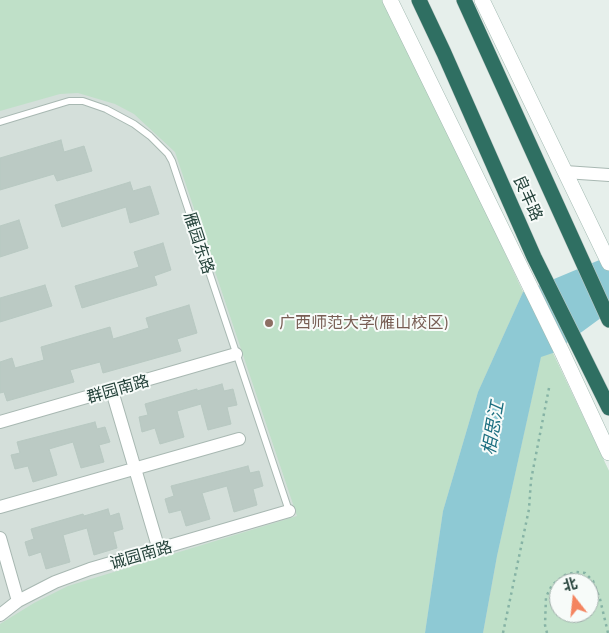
<!DOCTYPE html>
<meta charset="utf-8">
<style>
body{margin:0}
#map{position:relative;width:609px;height:633px;overflow:hidden;background:#e6efeb;font-family:Barlow,"Noto Sans SC",sans-serif}
canvas{display:block}
.north{position:absolute;left:549px;top:573px;width:50px;height:50px;box-sizing:border-box;background:#f7fbf9;border:1px solid #a3b1ad;border-radius:50%;rotate:344deg;font-size:14px;font-weight:700;line-height:20px;text-align:center;color:#24423a}
.north::after{content:'';display:block;margin:auto;width:18px;height:22px;background:#f4845f;clip-path:polygon(50% 0,100% 100%,50% 72%,0 100%)}
</style>
<div id="map">
<canvas width="609" height="633"></canvas>
<div class="north">北</div>
</div>
<script>
const ctx = document.querySelector('canvas').getContext('2d');
ctx.lineJoin = 'round';
function fillPath(path, color) {
  ctx.fillStyle = color;
  ctx.fill(path, 'evenodd');
}
function toPath(rows) {
  const path = new Path2D();
  for (const r of rows) {
    path.moveTo(r[0], r[1]);
    for (let i = 2; i < r.length; i += 2) path.lineTo(r[i], r[i + 1]);
  }
  return path;
}
function strokePath(path, color, width, dash) {
  ctx.strokeStyle = color;
  ctx.lineWidth = width;
  ctx.lineCap = dash ? 'butt' : 'round';
  ctx.setLineDash(dash || []);
  ctx.stroke(path);
}
function write(font, color, halo, rows, align = 'center') {
  ctx.font = font + ' Barlow,"Noto Sans SC",sans-serif';
  ctx.lineWidth = 4;
  ctx.setLineDash([]);
  ctx.textBaseline = 'middle';
  ctx.strokeStyle = halo;
  ctx.fillStyle = color;
  for (const [text, x, y, turn = 0] of rows) {
    ctx.save();
    ctx.translate(x, y);
    ctx.rotate((+turn || 0) * Math.PI / 180);
    ctx.textAlign = isNaN(turn) ? turn : align;
    if (halo) ctx.strokeText(text, 0, 0);
    ctx.fillText(text, 0, 0);
    ctx.restore();
  }
}
fillPath(toPath([
 [0,0,420,70,523,292,609,471,609,633,0,633],
 [559,583,589,583,589,613,559,613]
]), '#d4dfda');
fillPath(toPath([
 [0,0,386,0,420,70,523,292,478,392,443,511,425,633,0,633,0,624,34,603,68,586,297,516,175,152,134,114,115,104,78,93,60,94,0,111],
 [553,353,609,471,609,633,483,633,497,556,541,356],
 [559,583,589,583,589,613,559,613]
]), '#bfe0c8');
fillPath(toPath([
 [609,256,609,312,553,353,541,357,497,556,483,633,425,633,443,511,478,392,523,292]
]), '#8ec9d4');
const building = toPath([
 [61,140,64,152,84,146,92,171,57,181,54,174,0,190,0,158,61,140],
 [130,182,133,191,150,186,159,214,130,223,126,207,62,227,55,205,130,182],
 [19,220,28,248,0,257,0,226,19,220],
 [163,243,171,270,154,276,157,285,82,308,75,286,139,267,134,252,163,243],
 [45,285,52,306,0,322,0,298,45,285],
 [189,305,197,333,177,339,181,351,103,373,100,362,70,370,74,382,7,401,4,392,0,393,0,362,12,358,15,368,44,360,41,347,110,327,113,339,149,328,146,318,189,305],
 [222,384,224,391,233,389,237,405,227,407,231,424,208,430,201,404,177,411,184,437,160,444,155,428,142,432,139,417,148,415,145,404,197,389,197,391,222,384],
 [95,422,97,429,105,427,110,442,99,445,104,462,81,468,73,442,49,449,57,475,33,482,28,466,15,469,11,455,20,453,17,442,95,422],
 [248,466,250,473,259,471,263,486,253,489,257,505,234,512,227,486,202,493,210,519,186,526,181,510,169,513,165,499,174,496,171,486,248,466],
 [108,509,110,516,119,513,123,529,113,532,117,548,94,555,87,528,63,535,70,562,46,569,41,552,29,556,25,542,34,539,31,529,83,514,84,516,108,509]
]);
fillPath(building, '#bbcac4');
strokePath(building, '#b8c9c2', 1);
const lane = toPath([
 [0,122,69,101,83,101,106,109,134,124,150,136,168,154,172,161,289,511]
]);
const street = toPath([
 [565,172,609,175],
 [112,391,159,550],
 [0,422,236,354],
 [0,507,239,439],
 [0,538,18,601],
 [0,615,18,601,55,582,90,569,289,511]
]);
const secondary = toPath([
 [390,0,562,352,609,453],
 [482,0,609,263]
]);
const highway = toPath([
 [419,0,444,53,534,257,609,408],
 [464,0,609,320]
]);
strokePath(lane, '#a8b8b2', 8);
strokePath(street, '#a8b8b2', 14);
strokePath(secondary, '#a4bbb3', 16);
strokePath(highway, '#c2cac8', 16);
strokePath(toPath([
 [503,633,529,509,531,480,549,388],
 [547,633,545,625,546,597,552,585,565,575,576,572,585,573,593,581,600,599,608,633]
]), '#86b3a5', 2.5, [2.5, 4]);
strokePath(lane, '#fff', 6);
strokePath(street, '#fff', 12);
strokePath(secondary, '#fff', 15);
strokePath(highway, '#2f6f62', 15);
for (const [x, y, r, color] of [
 [269,323,5,"#8d6e63"]
]) {
  const dot = new Path2D();
  dot.arc(x, y, r, 0, 2 * Math.PI);
  ctx.fillStyle = color;
  ctx.fill(dot);
  strokePath(dot, '#f7fbf9', 2);
}
write('16px', '#24423a', '#f7fbf9', [
 ["良丰路",528,198,66],
 ["雁园东路",199,243,72],
 ["群园南路",118,389,-16],
 ["诚园南路",141,555,-16]
]);
write('16px', '#785e54', '#f7fbf9', [
 ["广西师范大学(雁山校区)",279,323]
], 'left');
write('italic 18px', '#1c6f80', '#f7fbf9', [
 ["相思江",493,428,-80]
]);
</script>
